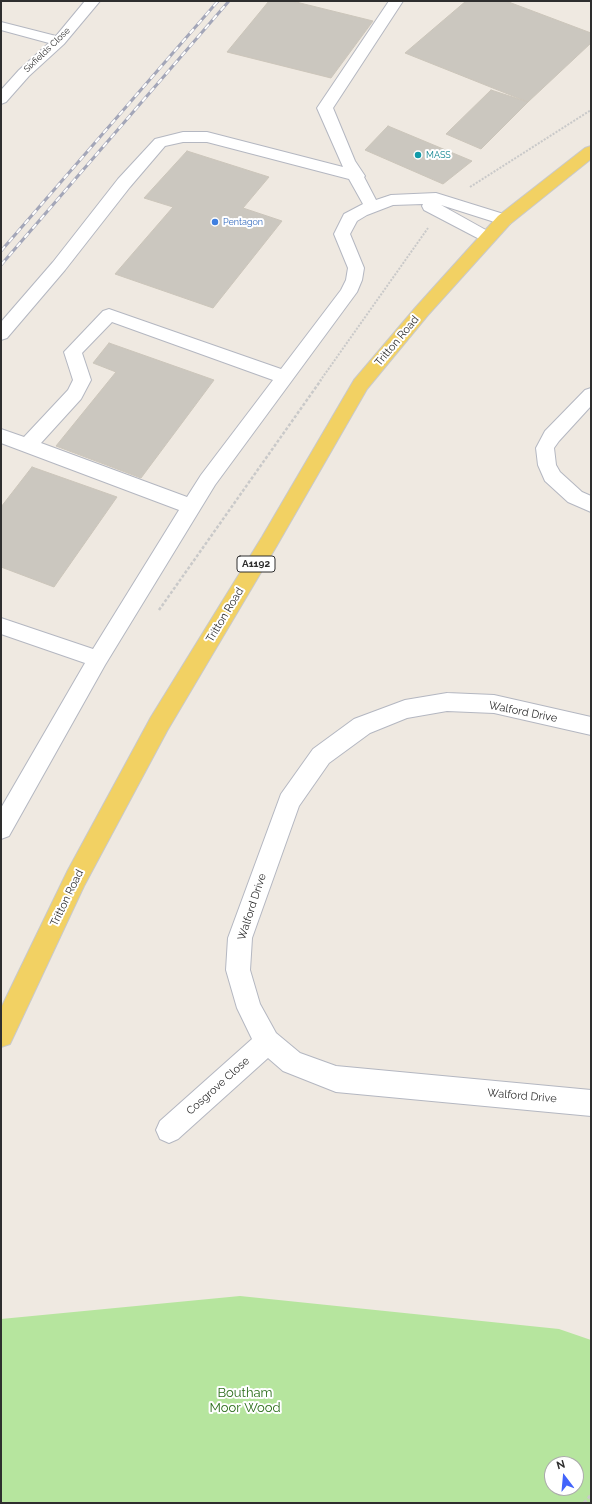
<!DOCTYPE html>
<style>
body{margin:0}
#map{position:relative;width:592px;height:1504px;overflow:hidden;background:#efe9e1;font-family:Raleway,sans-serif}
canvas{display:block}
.frame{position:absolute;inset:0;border:2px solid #2e2e2e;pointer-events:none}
.north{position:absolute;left:544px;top:1456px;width:40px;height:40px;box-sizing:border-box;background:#fff;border:1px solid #ababab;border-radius:50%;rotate:344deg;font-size:11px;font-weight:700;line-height:16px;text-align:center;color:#2e2e2e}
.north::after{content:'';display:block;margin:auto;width:14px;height:18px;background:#4264fb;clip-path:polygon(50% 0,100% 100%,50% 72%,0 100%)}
</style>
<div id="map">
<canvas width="592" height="1504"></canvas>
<div class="frame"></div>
<div class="north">N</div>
</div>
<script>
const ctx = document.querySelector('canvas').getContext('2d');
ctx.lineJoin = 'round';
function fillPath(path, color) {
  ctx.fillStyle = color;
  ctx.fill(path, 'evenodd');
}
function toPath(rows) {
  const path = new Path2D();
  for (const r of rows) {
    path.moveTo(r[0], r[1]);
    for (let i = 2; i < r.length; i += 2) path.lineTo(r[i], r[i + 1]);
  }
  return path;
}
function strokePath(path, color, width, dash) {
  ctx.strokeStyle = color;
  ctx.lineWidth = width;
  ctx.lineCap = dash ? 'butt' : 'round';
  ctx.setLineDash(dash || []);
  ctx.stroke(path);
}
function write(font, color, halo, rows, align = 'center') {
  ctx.font = font + ' Raleway,sans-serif';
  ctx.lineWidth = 4;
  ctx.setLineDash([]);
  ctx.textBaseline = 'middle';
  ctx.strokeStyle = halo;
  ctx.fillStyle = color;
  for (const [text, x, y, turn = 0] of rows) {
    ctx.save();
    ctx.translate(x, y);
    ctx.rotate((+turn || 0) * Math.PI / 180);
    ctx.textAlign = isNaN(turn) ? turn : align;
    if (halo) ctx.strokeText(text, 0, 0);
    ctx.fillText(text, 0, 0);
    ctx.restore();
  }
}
fillPath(toPath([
 [240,1296,559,1329,591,1340,591,1503,1,1503,1,1319],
 [552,1464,576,1464,576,1488,552,1488]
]), '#b6e59e');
const building = toPath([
 [269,1,292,1,373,21,331,78,227,52,269,1],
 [466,1,506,1,591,33,591,43,528,102,405,53,466,1],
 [491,90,528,102,481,149,446,134,491,90],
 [388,126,472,161,443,184,365,150,388,126],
 [187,151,269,177,243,208,282,221,213,308,115,274,173,207,144,198,187,151],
 [109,343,214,380,141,478,56,446,116,372,93,363,109,343],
 [32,467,117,497,54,587,1,567,1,507,32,467]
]);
fillPath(building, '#cbc7bf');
strokePath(building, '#cbc5ba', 1);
const minor = toPath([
 [85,1,100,1,64,44,29,76,6,102,1,104,1,90,19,70,49,43,1,30,1,22,56,36,85,1],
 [389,1,403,1,333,108,355,161,365,176,364,177,376,200,391,195,436,193,510,216,512,220,510,224,504,225,441,205,493,234,495,238,493,242,487,243,424,210,422,206,423,204,393,205,367,215,357,221,350,234,364,268,362,280,357,292,215,485,105,665,9,836,1,839,1,808,85,663,1,634,1,618,93,649,179,510,1,443,1,429,24,437,68,390,73,380,64,352,103,311,109,309,281,369,341,290,346,280,348,268,334,234,344,214,363,204,349,179,207,142,183,142,165,146,130,187,65,270,7,338,1,340,1,322,53,262,118,179,155,139,183,132,207,132,343,167,317,108,389,1],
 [112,322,273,380,201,475,187,497,41,443,81,399,91,380,82,353,112,322],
 [591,388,591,406,559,441,554,448,556,465,560,472,582,492,591,496,591,512,568,502,545,481,538,465,536,448,545,431,585,390,591,388],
 [447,693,494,695,591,717,591,735,494,713,447,711,407,718,370,733,329,763,299,806,252,938,250,970,260,1004,276,1033,300,1053,336,1066,591,1090,591,1116,336,1092,283,1071,268,1058,178,1139,169,1143,160,1139,156,1130,160,1121,252,1039,237,1008,226,970,228,938,281,794,313,749,354,719,405,700,447,693]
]);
const major = toPath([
 [591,146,591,159,510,224,428,315,367,389,276,547,167,731,84,886,10,1044,1,1047,1,1008,68,870,151,717,262,537,354,380,416,307,498,216,585,148,591,146]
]);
strokePath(minor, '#b4b7c1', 2);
strokePath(major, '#c9c9c9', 2);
strokePath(toPath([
 [470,187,591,110],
 [320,381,428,228]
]), '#c9c9c9', 2, [2, 1.5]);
strokePath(toPath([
 [159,610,321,380]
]), '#c9c9c9', 2.5, [3, 2]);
strokePath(toPath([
 [584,1503,591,1495]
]), '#c9c9c9', 3, [3.5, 2.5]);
fillPath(minor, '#fff');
fillPath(major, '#f2d163');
const rail = toPath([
 [1,251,218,1],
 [1,265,229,1]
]);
strokePath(rail, '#a3a6b8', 3);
strokePath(rail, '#fff', 2, [6]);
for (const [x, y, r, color] of [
 [418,155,4,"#0f9aa8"],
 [215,222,4,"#3f7fe0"]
]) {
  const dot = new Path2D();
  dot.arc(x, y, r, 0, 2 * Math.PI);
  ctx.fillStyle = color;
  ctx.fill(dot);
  strokePath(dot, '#fff', 1.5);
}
write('9px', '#2e2e2e', '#fff', [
 ["Sixfields Close",47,50,-44]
]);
write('9px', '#0d838f', '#fff', [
 ["MASS",426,155]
], 'left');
write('9px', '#366cbe', '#fff', [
 ["Pentagon",223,222]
], 'left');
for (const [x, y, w] of [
 [256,564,38]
]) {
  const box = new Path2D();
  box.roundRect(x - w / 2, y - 8, w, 16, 3);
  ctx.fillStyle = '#fff';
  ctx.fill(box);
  strokePath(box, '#2e2e2e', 1);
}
write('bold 10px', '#2e2e2e', null, [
 ["A1192",256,564]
]);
write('11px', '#2e2e2e', '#fff', [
 ["Tritton Road",397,341,-50],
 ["Tritton Road",225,615,-59],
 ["Walford Drive",523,712,11],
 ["Tritton Road",67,898,-64],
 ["Walford Drive",252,907,-72],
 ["Cosgrove Close",218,1086,-42],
 ["Walford Drive",522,1096,5]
]);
write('13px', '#2c6e1b', '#fff', [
 ["Boutham",245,1393],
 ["Moor Wood",245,1408]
]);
</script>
